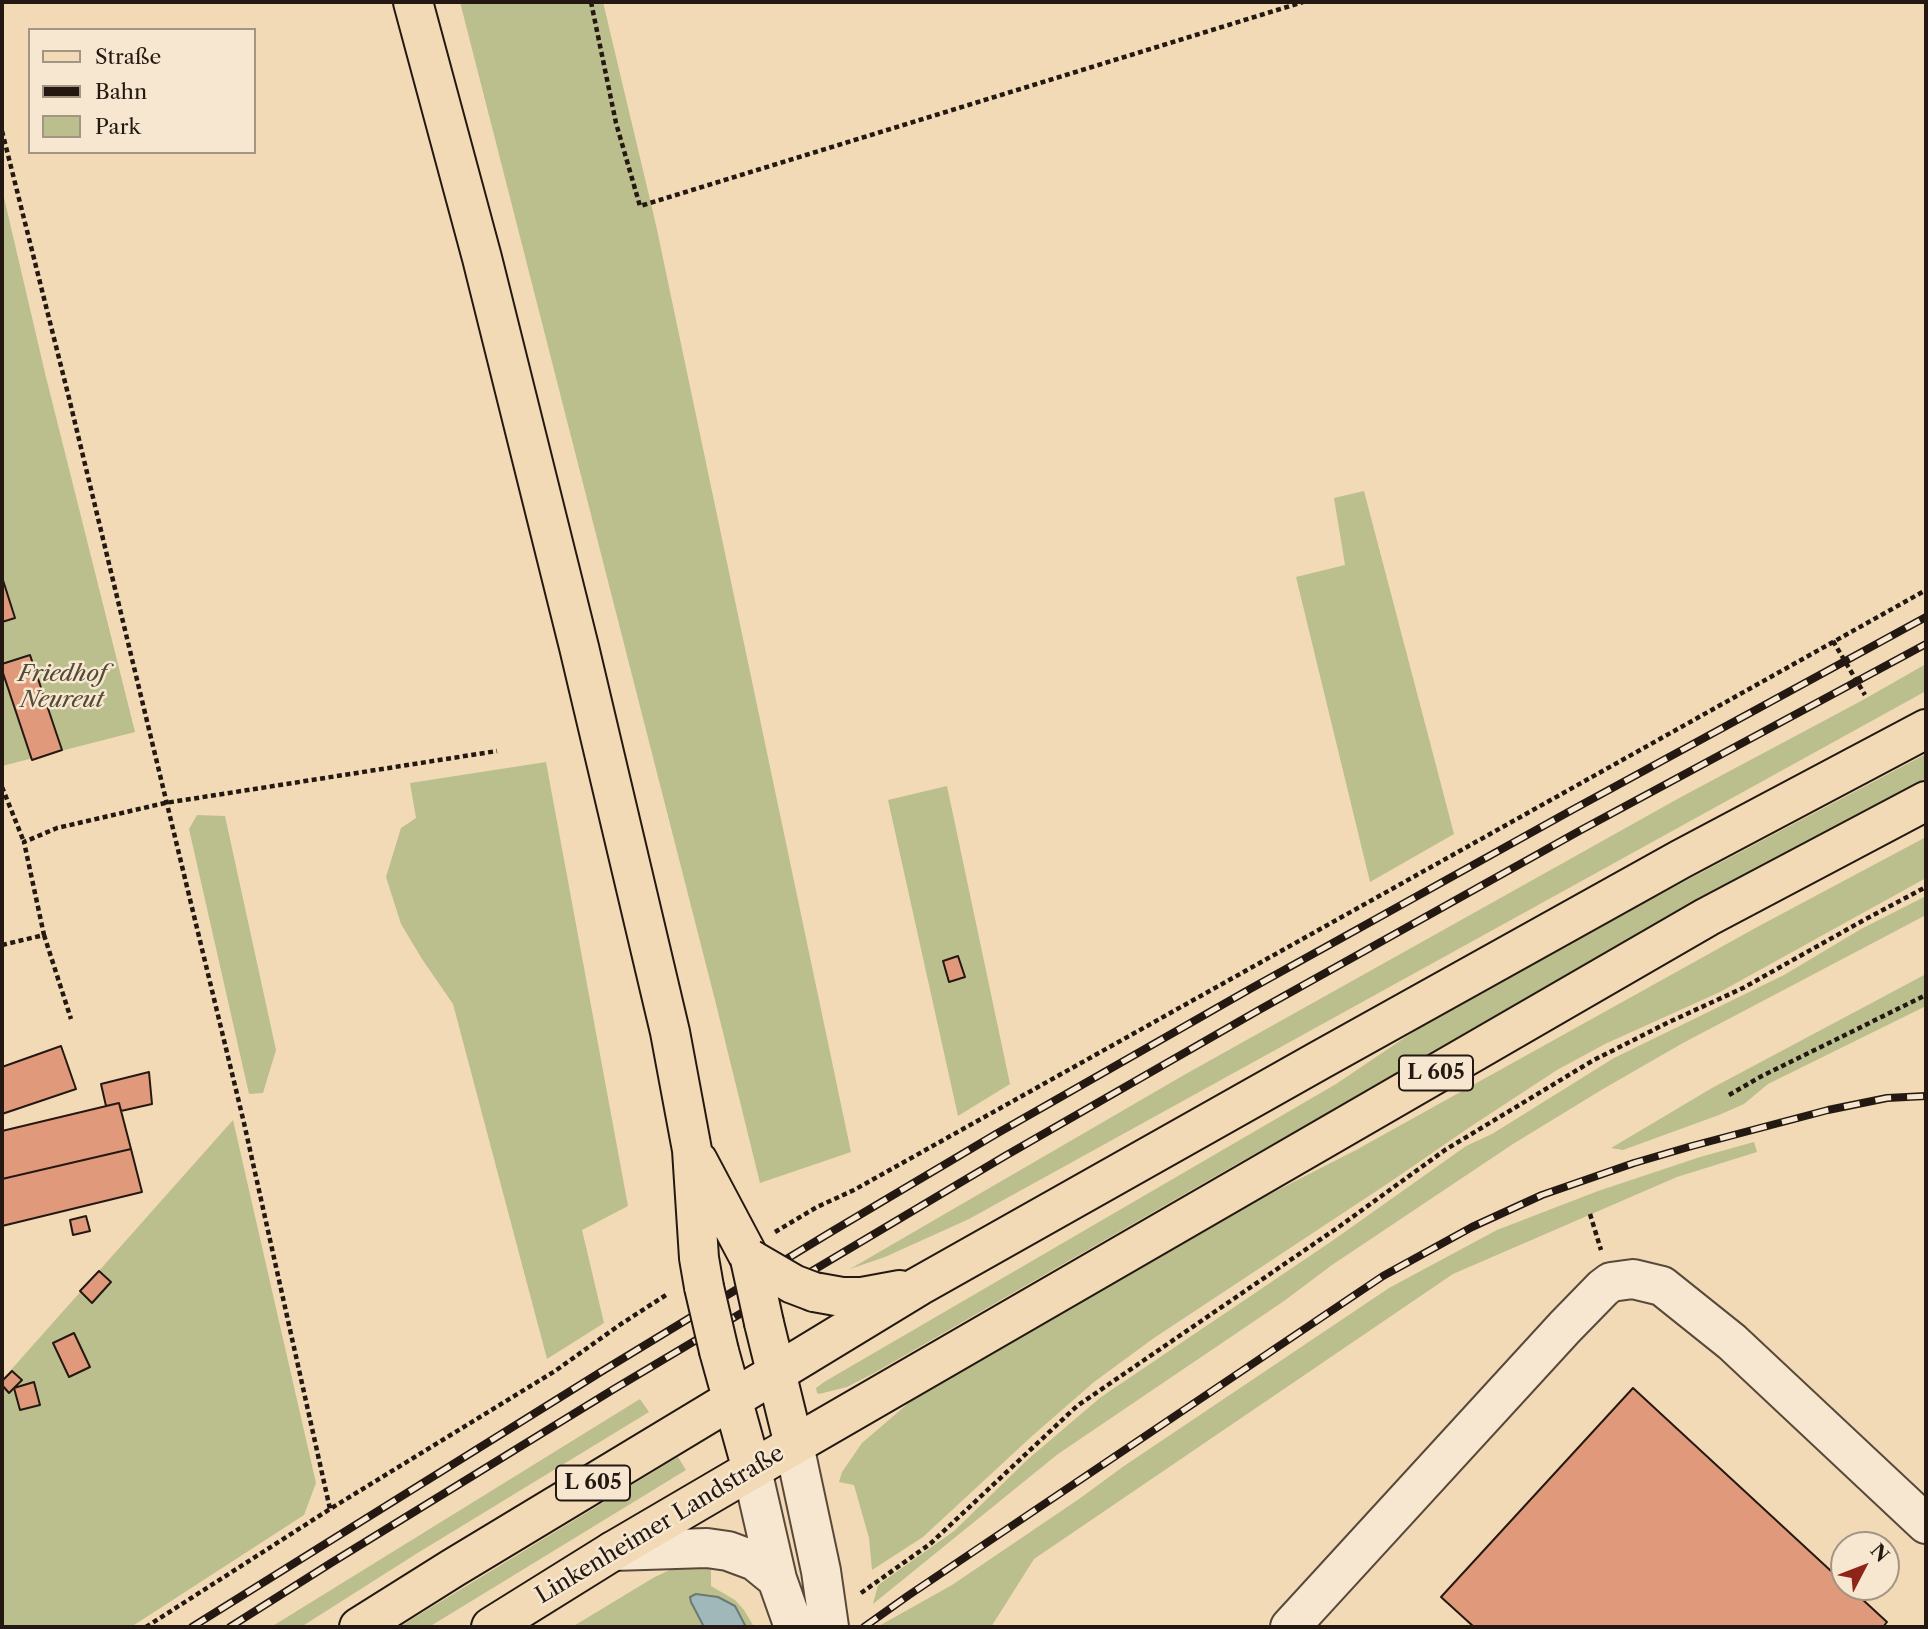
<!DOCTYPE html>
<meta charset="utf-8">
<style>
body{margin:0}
#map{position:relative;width:1928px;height:1629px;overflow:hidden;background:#f2dab6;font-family:"Libre Caslon Text",serif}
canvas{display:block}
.frame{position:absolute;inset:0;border:4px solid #241912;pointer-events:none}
.legend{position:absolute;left:28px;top:28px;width:228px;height:126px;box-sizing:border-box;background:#f7e7d0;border:2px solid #a39584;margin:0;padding:9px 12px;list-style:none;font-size:21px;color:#241912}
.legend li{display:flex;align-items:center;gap:14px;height:35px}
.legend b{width:35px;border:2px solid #a39584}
.north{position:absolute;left:1830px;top:1531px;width:70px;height:70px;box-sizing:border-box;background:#f7e7d0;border:2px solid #a39584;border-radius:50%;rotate:48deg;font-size:19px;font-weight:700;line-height:28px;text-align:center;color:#241912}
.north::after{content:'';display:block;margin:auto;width:24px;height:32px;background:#8f2418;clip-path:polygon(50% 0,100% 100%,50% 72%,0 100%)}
</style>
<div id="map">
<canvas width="1928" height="1629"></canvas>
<div class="frame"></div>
<ul class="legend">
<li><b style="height:9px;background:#f2dab6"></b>Straße</li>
<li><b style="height:9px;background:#241912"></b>Bahn</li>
<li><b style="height:19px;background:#bbbf8d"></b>Park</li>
</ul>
<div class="north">N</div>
</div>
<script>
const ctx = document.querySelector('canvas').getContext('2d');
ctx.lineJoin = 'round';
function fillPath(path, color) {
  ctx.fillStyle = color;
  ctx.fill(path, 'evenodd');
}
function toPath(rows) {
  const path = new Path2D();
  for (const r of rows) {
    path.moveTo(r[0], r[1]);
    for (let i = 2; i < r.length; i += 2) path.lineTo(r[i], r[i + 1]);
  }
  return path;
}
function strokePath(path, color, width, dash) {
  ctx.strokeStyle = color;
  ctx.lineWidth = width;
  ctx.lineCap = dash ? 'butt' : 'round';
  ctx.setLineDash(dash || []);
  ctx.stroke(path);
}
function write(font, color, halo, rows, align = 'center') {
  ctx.font = font + ' "Libre Caslon Text",serif';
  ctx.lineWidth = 5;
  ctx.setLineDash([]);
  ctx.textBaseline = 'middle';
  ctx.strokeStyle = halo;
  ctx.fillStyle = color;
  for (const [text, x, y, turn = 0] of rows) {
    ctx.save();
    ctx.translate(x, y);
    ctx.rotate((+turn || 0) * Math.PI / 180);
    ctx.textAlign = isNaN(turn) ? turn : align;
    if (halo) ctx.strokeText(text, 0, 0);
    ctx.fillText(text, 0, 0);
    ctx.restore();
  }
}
fillPath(toPath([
 [460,2,603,2,656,225,851,1152,760,1183,715,1000],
 [2,189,45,373,135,732,2,766],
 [1364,491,1454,834,1370,882,1296,577,1345,565,1334,498],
 [1926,664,1926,691,969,1219,885,1257,850,1269,1184,1075,1681,797,1861,701],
 [1926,754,1926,778,1235,1165,876,1372,847,1387,819,1394,817,1393,816,1388,824,1382,1336,1084,1422,1026,1619,916],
 [546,762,628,1206,582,1230,604,1323,547,1359,453,1004,422,959,401,924,386,877,401,828,416,818,410,783],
 [947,786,1010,1084,958,1116,888,800],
 [197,815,225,816,276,1050,263,1093,249,1094,189,829],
 [1926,837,1926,878,1720,992,1605,1044,1557,1070,1470,1127,1390,1182,1154,1338,1094,1382,1031,1437,923,1537,872,1570,869,1538,854,1485,839,1482,842,1472,862,1443,919,1394,1184,1238,1356,1150,1759,926],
 [1926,896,1926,915,1683,1043,1603,1089,1513,1144,1332,1265,1284,1301,1058,1454,873,1604,878,1585,954,1531,1027,1460,1101,1397,1332,1241,1466,1146,1492,1134,1614,1058,1784,975,1861,929],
 [1926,974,1926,1006,1768,1084,1744,1104,1719,1115,1623,1150,1611,1148,1712,1088],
 [233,1120,316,1483,304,1515,131,1627,2,1627,2,1380],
 [1754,1142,1757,1152,1677,1177,1453,1274,1034,1559,991,1627,877,1627,952,1585,1079,1499,1124,1466,1389,1288,1497,1230,1598,1191,1700,1157],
 [640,1399,649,1412,416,1554,301,1627,271,1627],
 [678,1457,686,1470,429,1627,399,1627],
 [711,1564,711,1586,735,1600,744,1610,754,1627,572,1627,653,1578,678,1566]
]), '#bbbf8d');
const water = toPath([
 [696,1594,718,1597,735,1606,746,1627,704,1627,691,1602,690,1597,696,1594]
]);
fillPath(water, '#a0b8b9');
strokePath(water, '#6e7876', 2);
const building = toPath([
 [2,577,15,618,2,622,2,577],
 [30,655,62,750,32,760,2,670,2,664,30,655],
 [958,956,965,977,949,982,943,961,958,956],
 [61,1046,76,1089,2,1114,2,1067,61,1046],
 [149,1072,152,1104,121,1111,119,1103,106,1106,101,1084,149,1072],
 [119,1103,131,1149,2,1179,2,1131,119,1103],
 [131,1149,142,1192,2,1226,2,1179,131,1149],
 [86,1216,90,1231,73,1235,70,1220,86,1216],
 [99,1271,111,1282,92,1303,80,1291,99,1271],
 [74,1333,90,1367,69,1377,53,1343,74,1333],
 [12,1371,22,1380,9,1393,2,1385,2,1381,12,1371],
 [34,1382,40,1405,20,1410,14,1388,34,1382],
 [1633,1388,1844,1583,1844,1587,1849,1587,1887,1622,1883,1627,1474,1627,1441,1597,1633,1388]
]);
fillPath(building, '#e0997a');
strokePath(building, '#241912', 2);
const minor = toPath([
 [794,1445,821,1571,829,1627],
 [752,1470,777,1579,794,1627],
 [613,1551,707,1548,728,1551,755,1561,777,1579],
 [1290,1627,1565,1327,1603,1288,1611,1282,1633,1279,1662,1286,1732,1342,1926,1524]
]);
const major = toPath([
 [413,2,482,258,579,647,670,1032,692,1150,699,1258,704,1287],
 [698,1161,750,1259],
 [719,1351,752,1470],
 [359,1627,453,1568,776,1373],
 [491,1627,613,1551,794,1445,764,1323]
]);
const highway = toPath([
 [814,1292,842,1297,862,1297,900,1290],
 [776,1373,919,1286,1320,1060,1681,859,1926,729],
 [794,1445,1707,917,1926,801]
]);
strokePath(minor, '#58493b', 42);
strokePath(major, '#241912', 42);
strokePath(highway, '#241912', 42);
strokePath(toPath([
 [591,2,616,123,640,206,1303,2],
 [2,131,69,398,244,1123,330,1509],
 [1833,641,1865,695],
 [2,787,24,842],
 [44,935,71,1019],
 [2,945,44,935,24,842,57,828,165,803,497,751],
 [1729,1095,1760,1077,1926,995],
 [1590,1214,1601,1250],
 [775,1232,817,1207,854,1190,1926,590],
 [861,1593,930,1544,1077,1406,1340,1226,1445,1150,1592,1061,1667,1023,1743,988,1864,920,1926,887],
 [146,1627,330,1509,555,1371,621,1324,666,1295,666,1297]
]), '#241912', 4.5, [5, 3.5]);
strokePath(minor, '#f7e7d0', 38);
strokePath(major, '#f2dab6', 38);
strokePath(highway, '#f2dab6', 38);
const rail = toPath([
 [192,1627,604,1370,831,1232,996,1134,1250,989,1572,810,1926,617],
 [230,1627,331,1563,614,1389,1005,1156,1259,1010,1581,830,1926,644],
 [864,1627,909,1595,1383,1276,1472,1227,1542,1195,1634,1163,1692,1146,1828,1110,1887,1098,1926,1096]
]);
strokePath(rail, '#241912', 8);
strokePath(rail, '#f7e7d0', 5, [16]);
const majorBridge = toPath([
 [750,1259,764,1323],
 [704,1287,719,1351]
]);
const highwayBridge = toPath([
 [750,1259,793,1284,814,1292]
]);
strokePath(majorBridge, '#241912', 42, []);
strokePath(highwayBridge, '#241912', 42, []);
strokePath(majorBridge, '#f2dab6', 38);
strokePath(highwayBridge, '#f2dab6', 38);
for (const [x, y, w] of [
 [1436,1073,74],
 [593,1483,74]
]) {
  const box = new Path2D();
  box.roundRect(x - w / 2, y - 17.5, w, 35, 5);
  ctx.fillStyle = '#f7e7d0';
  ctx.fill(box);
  strokePath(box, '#241912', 2);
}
write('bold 21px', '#241912', null, [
 ["L 605",1436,1073],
 ["L 605",593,1483]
]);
write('italic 23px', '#514b37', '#f7e7d0', [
 ["Friedhof",62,674],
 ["Neureut",62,700]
]);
write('23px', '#241912', '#f7e7d0', [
 ["Linkenheimer Landstraße",660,1525,-31]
]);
</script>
